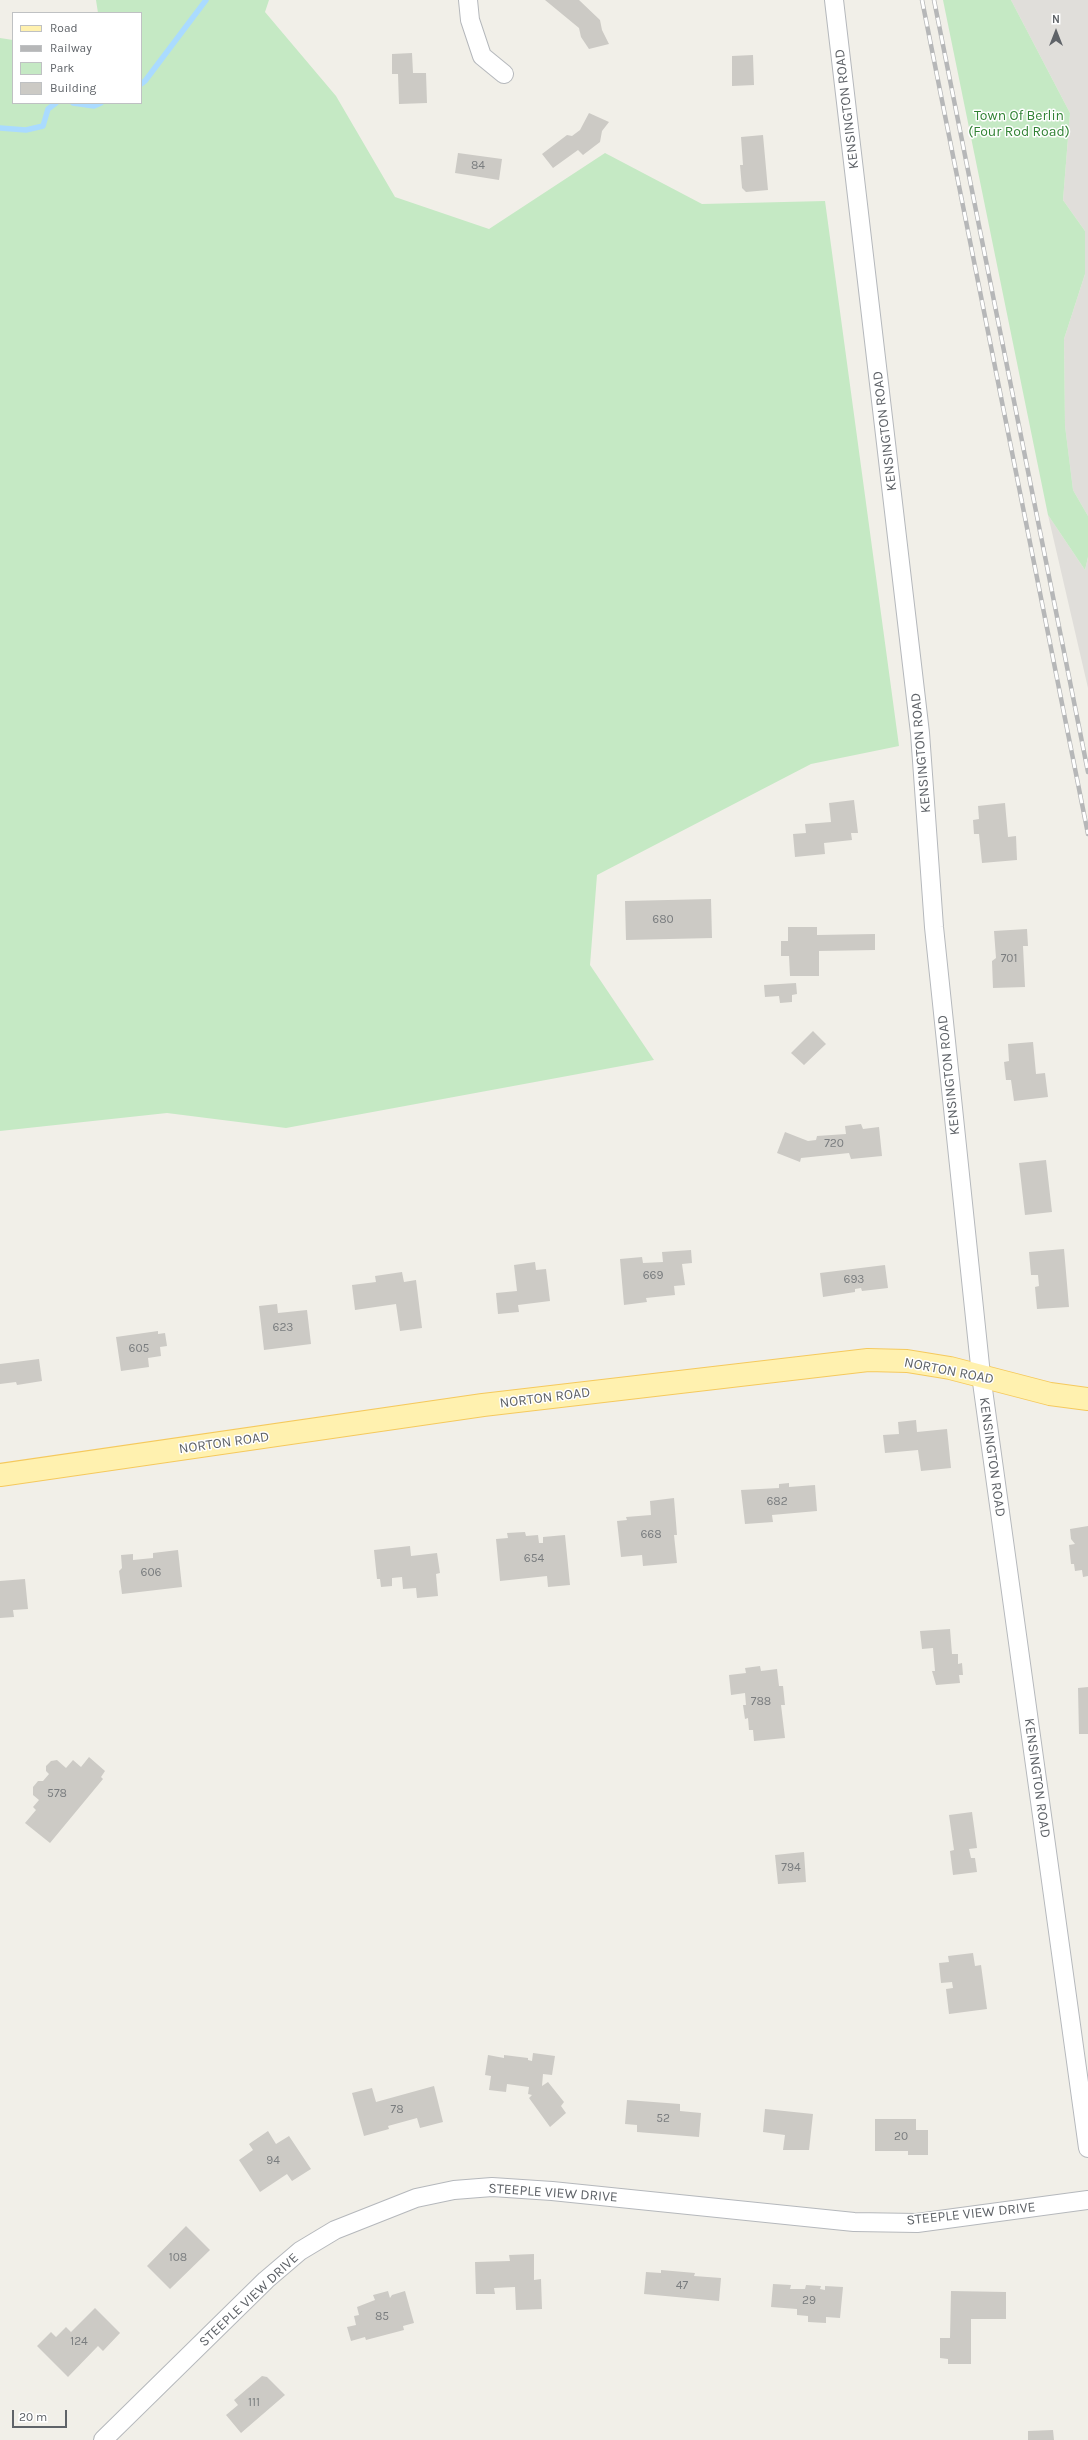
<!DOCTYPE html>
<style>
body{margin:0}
#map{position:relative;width:1088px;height:2440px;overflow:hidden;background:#f1efe8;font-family:Karla,sans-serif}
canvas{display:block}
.legend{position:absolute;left:12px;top:12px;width:130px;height:92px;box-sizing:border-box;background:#fff;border:1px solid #bfc1c3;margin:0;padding:5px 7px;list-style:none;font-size:12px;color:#5f6368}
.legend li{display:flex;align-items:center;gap:8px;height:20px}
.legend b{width:20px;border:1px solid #bfc1c3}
.north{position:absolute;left:1036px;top:12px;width:40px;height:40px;-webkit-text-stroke:3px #fff;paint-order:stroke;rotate:0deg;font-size:11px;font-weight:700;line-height:16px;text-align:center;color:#5f6368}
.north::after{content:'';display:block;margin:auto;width:14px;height:18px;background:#5f6368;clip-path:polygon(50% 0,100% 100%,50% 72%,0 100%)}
.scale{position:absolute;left:12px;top:2410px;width:55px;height:18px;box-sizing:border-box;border:2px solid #5f6368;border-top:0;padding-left:5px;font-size:12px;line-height:14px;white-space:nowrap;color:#5f6368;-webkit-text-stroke:3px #fff;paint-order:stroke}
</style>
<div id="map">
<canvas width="1088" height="2440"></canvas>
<ul class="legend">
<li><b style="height:5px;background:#fff1af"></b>Road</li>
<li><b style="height:5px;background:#b6b7b8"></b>Railway</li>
<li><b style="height:11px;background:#c5e9c4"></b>Park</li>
<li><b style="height:11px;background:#cccac5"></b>Building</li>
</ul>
<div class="north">N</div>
<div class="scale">20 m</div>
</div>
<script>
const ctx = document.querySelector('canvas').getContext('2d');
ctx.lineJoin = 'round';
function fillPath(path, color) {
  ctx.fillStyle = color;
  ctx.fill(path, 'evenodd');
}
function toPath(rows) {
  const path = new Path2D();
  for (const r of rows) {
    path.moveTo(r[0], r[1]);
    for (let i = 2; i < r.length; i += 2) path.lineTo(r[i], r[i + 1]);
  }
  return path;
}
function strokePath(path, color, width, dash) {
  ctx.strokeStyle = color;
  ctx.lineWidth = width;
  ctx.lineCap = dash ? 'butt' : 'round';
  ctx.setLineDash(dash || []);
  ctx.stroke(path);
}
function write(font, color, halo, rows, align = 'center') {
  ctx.font = font + ' Karla,sans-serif';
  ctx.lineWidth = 3;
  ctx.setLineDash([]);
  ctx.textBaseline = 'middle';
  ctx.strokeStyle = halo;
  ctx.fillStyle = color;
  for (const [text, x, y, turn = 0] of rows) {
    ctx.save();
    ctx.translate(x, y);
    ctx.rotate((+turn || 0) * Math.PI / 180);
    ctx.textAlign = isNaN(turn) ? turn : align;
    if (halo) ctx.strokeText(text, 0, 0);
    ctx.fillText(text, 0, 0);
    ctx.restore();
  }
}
fillPath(toPath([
 [1011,0,1088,0,1088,516,1073,490,1065,426,1064,339,1085,274,1085,231,1063,200,1070,113],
 [1048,515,1085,570,1088,557,1088,688]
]), '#e0deda');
fillPath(toPath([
 [96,0,269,0,265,12,336,96,395,197,489,229,605,153,702,204,825,201,899,746,811,764,597,875,590,965,654,1060,286,1128,167,1113,0,1131,0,38,13,40,13,103,141,103,141,13,98,13],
 [943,0,1011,0,1070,113,1063,200,1085,231,1085,274,1064,339,1065,426,1073,490,1088,516,1088,557,1085,570,1048,515]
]), '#c5e9c4');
strokePath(toPath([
 [141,84,145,81,206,0],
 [73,103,94,106,101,103],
 [0,128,26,130,43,126,48,109,56,103]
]), '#aadbff', 5.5);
fillPath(toPath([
 [545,0,579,0,600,20,602,30,609,44,589,49,581,37,579,28],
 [412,53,413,73,426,73,427,103,399,104,398,74,392,74,392,54],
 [753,55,754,85,732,86,732,56],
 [589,113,609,122,602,131,600,142,583,155,578,150,553,168,542,154,567,135,572,136,580,130],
 [763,135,768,190,746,192,742,188,740,165,743,165,741,137],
 [458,153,502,159,499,180,455,173],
 [854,800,858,833,851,833,852,840,824,843,825,854,795,857,793,834,806,833,805,824,831,822,829,803],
 [1005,803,1008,837,1016,836,1017,860,982,863,979,834,974,834,973,820,979,819,978,806],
 [711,899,712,938,626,940,625,901],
 [788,927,817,927,817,935,875,934,875,950,819,951,819,976,790,976,789,956,781,956,781,941,788,941],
 [1027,929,1028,946,1023,946,1025,987,993,988,992,961,996,958,994,931],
 [796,983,797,994,792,995,792,1002,780,1003,779,996,765,997,764,985],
 [813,1031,826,1044,804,1065,791,1053],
 [1033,1042,1036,1074,1045,1073,1048,1097,1014,1101,1011,1080,1006,1080,1004,1062,1009,1061,1008,1044],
 [861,1124,863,1129,879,1127,882,1156,851,1159,849,1153,801,1158,800,1162,777,1153,785,1132,808,1141,816,1140,817,1136,846,1134,845,1126],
 [1046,1160,1052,1212,1025,1215,1019,1163],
 [1064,1249,1069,1307,1037,1309,1035,1287,1039,1286,1038,1275,1031,1275,1029,1252],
 [691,1250,692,1263,682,1264,685,1285,674,1286,675,1295,646,1298,647,1302,624,1305,620,1259,642,1257,643,1263,663,1262,662,1252],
 [535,1262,536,1270,546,1269,550,1301,518,1305,519,1312,498,1314,496,1293,517,1291,514,1265],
 [885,1265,888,1288,862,1291,861,1288,855,1289,855,1292,823,1297,820,1273],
 [402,1272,404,1282,416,1280,422,1328,400,1331,396,1304,355,1310,352,1285,376,1282,375,1276],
 [277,1304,278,1313,307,1310,311,1344,264,1350,259,1306],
 [158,1331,158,1334,165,1333,167,1346,160,1347,161,1356,148,1358,149,1367,121,1371,116,1337],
 [39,1359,42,1381,17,1385,16,1382,0,1384,0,1364],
 [916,1420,917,1432,947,1429,951,1468,921,1471,918,1450,885,1453,883,1435,899,1434,898,1422],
 [789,1483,789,1487,815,1485,817,1511,772,1515,773,1522,745,1524,741,1490,779,1488,779,1484],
 [674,1498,677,1535,674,1535,677,1563,643,1566,642,1555,621,1557,617,1521,627,1520,626,1517,651,1515,650,1501],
 [1088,1526,1088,1576,1083,1577,1082,1570,1075,1571,1074,1564,1071,1564,1069,1545,1075,1544,1071,1539,1070,1529],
 [525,1532,526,1536,538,1535,539,1543,543,1543,543,1537,565,1535,570,1585,548,1587,547,1576,500,1581,496,1539,508,1538,507,1533],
 [410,1546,411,1556,437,1553,440,1573,436,1574,438,1596,417,1598,416,1588,403,1589,402,1577,392,1578,392,1586,381,1587,380,1579,377,1579,374,1550],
 [178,1550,182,1587,122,1594,119,1571,122,1568,121,1555,133,1554,133,1560,153,1558,153,1553],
 [25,1579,28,1609,13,1610,14,1617,0,1618,0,1581],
 [950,1629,952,1654,958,1654,958,1664,962,1663,963,1675,959,1675,960,1683,936,1685,932,1671,935,1671,933,1648,922,1649,920,1631],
 [760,1666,761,1671,777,1669,779,1686,783,1686,785,1705,781,1705,785,1738,754,1741,753,1730,749,1730,748,1718,745,1719,743,1705,746,1705,745,1693,731,1695,729,1675,746,1673,745,1668],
 [1088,1687,1088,1734,1079,1734,1078,1688],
 [89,1757,105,1771,101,1777,103,1779,50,1843,25,1823,36,1810,33,1807,39,1800,33,1795,33,1787,38,1781,43,1781,49,1774,46,1771,46,1766,51,1761,57,1760,66,1768,73,1760,81,1767],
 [972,1812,977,1848,969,1849,971,1858,975,1858,977,1872,953,1875,950,1851,954,1850,949,1815],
 [804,1852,806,1882,778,1884,775,1855],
 [973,1953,975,1966,981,1965,987,2009,949,2014,946,1989,953,1988,952,1982,941,1983,939,1963,949,1962,948,1956],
 [533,2053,555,2056,552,2075,543,2074,542,2086,548,2082,564,2102,561,2106,566,2113,550,2127,529,2098,532,2095,528,2094,529,2087,507,2084,506,2092,489,2090,491,2076,485,2075,488,2055,504,2058,504,2055,528,2058,528,2060,532,2061],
 [434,2086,443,2122,420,2128,417,2118,388,2126,389,2129,364,2136,352,2093,372,2088,376,2102],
 [627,2100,680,2104,680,2111,701,2113,699,2137,637,2132,637,2125,625,2124],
 [765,2109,813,2114,809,2150,783,2150,785,2135,763,2132],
 [875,2119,916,2119,916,2130,928,2130,928,2155,908,2155,908,2151,875,2151],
 [268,2131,276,2144,289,2136,311,2169,292,2181,287,2174,260,2192,239,2160,253,2150,249,2144],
 [186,2226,210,2250,170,2289,147,2266],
 [534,2254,534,2280,541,2279,542,2309,516,2310,515,2287,494,2288,495,2294,476,2294,475,2262,510,2261,509,2255],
 [661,2270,695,2273,694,2276,721,2278,719,2301,644,2294,646,2272,661,2273],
 [773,2284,791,2285,790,2289,805,2289,806,2285,821,2286,820,2289,825,2290,825,2286,843,2287,840,2318,826,2317,826,2323,808,2322,808,2316,797,2315,797,2309,771,2307],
 [388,2291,390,2298,392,2295,405,2291,414,2323,403,2326,404,2330,366,2340,365,2337,351,2341,347,2327,356,2325,354,2316,359,2315,357,2307,375,2300,373,2295],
 [951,2291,1006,2292,1006,2319,971,2319,971,2364,948,2364,948,2359,940,2358,940,2338,950,2338],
 [95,2308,120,2333,103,2351,98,2346,68,2377,37,2346,51,2332,56,2337,66,2327,71,2332],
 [262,2376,267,2377,285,2395,241,2433,226,2415,238,2405,234,2400],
 [1053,2430,1054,2440,1028,2440,1028,2431]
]), '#cccac5');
const minor = toPath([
 [468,0,470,20,482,56,504,74],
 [834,0,920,733,934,927,981,1375,1088,2148],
 [103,2440,266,2280,300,2251,335,2230,416,2198,454,2190,492,2187,552,2191,854,2222,917,2223,1088,2200]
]);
const major = toPath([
 [0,1475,483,1405,868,1360,907,1361,950,1368,1050,1394,1088,1399]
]);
strokePath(minor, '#b5b8bc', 20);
strokePath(major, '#f5c95d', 24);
strokePath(minor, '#fff', 18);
strokePath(major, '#fff1af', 22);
const rail = toPath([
 [922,0,1088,834],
 [934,0,1088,772]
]);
strokePath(rail, '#b6b7b8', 4.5);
strokePath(rail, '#fff', 3, [9]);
write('12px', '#7a7d7f', null, [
 ["84",478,166],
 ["680",663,920],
 ["701",1009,959],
 ["720",834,1144],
 ["669",653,1276],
 ["693",854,1280],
 ["623",283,1328],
 ["605",139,1349],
 ["682",777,1502],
 ["668",651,1535],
 ["654",534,1559],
 ["606",151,1573],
 ["788",761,1702],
 ["578",57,1794],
 ["794",791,1868],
 ["78",397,2110],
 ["52",663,2119],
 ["20",901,2137],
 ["94",273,2161],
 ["108",178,2258],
 ["47",682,2286],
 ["29",809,2301],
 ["85",382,2317],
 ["124",79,2342],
 ["111",254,2403]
]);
write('14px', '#5f6368', '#fff', [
 ["KENSINGTON ROAD",847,109,-97],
 ["KENSINGTON ROAD",885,431,-97],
 ["KENSINGTON ROAD",921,753,-95],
 ["KENSINGTON ROAD",949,1075,-96],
 ["NORTON ROAD",949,1371,11],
 ["NORTON ROAD",545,1398,-7],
 ["NORTON ROAD",224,1443,-8],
 ["KENSINGTON ROAD",992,1457,82],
 ["KENSINGTON ROAD",1037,1778,82],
 ["STEEPLE VIEW DRIVE",553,2193,4],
 ["STEEPLE VIEW DRIVE",971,2214,-6],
 ["STEEPLE VIEW DRIVE",249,2300,-43]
]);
write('14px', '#328335', '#fff', [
 ["Town Of Berlin",1019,116],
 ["(Four Rod Road)",1019,132]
]);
</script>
